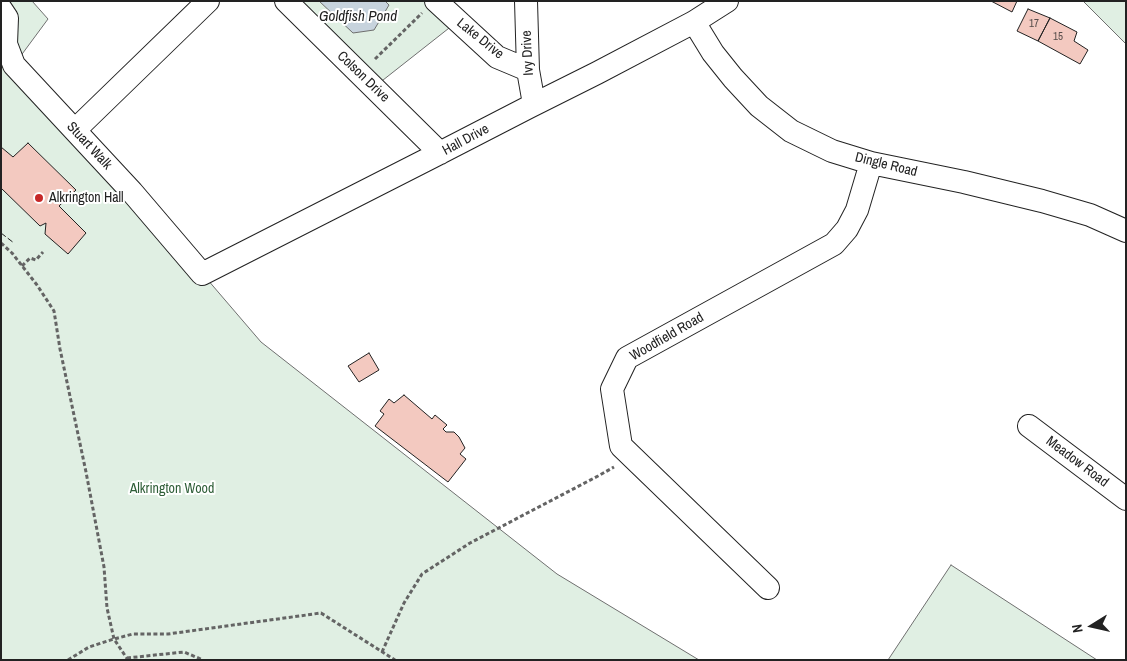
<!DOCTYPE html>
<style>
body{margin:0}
#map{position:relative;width:1127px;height:661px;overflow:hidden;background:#fff;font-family:"Archivo Narrow",sans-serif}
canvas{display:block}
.frame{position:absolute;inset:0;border:2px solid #222;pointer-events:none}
.north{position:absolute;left:1067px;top:601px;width:50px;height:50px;-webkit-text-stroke:4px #fff;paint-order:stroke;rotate:260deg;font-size:14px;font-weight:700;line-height:20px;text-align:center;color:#222}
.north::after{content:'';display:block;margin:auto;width:18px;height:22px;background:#222;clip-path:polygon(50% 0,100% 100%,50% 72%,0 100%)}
</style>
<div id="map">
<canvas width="1127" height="661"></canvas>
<div class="frame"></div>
<div class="north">N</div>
</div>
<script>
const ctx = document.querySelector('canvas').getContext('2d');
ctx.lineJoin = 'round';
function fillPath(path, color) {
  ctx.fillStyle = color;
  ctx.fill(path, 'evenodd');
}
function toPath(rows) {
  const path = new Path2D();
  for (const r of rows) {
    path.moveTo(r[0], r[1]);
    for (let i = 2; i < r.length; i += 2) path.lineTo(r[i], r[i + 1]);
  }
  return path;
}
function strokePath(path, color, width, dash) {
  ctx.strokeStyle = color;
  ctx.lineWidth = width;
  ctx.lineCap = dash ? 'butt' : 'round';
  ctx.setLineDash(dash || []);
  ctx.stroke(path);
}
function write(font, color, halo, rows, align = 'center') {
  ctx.font = font + ' "Archivo Narrow",sans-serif';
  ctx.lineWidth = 4;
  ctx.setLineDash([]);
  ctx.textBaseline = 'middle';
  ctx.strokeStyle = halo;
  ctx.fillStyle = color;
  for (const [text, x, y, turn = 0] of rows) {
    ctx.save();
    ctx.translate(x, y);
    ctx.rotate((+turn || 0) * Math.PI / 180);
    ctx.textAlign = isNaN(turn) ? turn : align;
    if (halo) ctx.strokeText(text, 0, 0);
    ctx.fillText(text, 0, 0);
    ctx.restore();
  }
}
const green = toPath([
 [1,1,32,1,48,19,14,65,153,216,261,342,557,574,699,660,1,660,1,1],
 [288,1,436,1,458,21,378,84,288,1],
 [1083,1,1126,1,1126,44,1083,1],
 [951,565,1097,660,888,660,951,565]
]);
fillPath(green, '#e0efe3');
strokePath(green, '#6f6f6f', 1);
const water = toPath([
 [319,1,385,1,389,5,374,30,353,33,319,1]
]);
fillPath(water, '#c7d3dd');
strokePath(water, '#6f6f6f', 1);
const building = toPath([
 [991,1,1017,1,1012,12,991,1],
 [1028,9,1050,18,1038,41,1017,31,1028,9],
 [1050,18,1077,32,1074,41,1088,50,1080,64,1038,41,1050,18],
 [28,143,76,190,59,206,86,233,68,254,45,234,46,223,40,226,1,188,1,147,13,157,28,143],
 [369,353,379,370,359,382,348,366,369,353],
 [404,395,432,419,435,415,447,425,443,429,446,432,454,432,459,437,465,448,460,454,466,459,448,482,375,426,384,414,380,411,389,399,394,403,404,395]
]);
fillPath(building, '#f3c9c0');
strokePath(building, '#222', 1);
const minor = toPath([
 [286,1,440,153],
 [436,1,497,57,528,70],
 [526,1,528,70,534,104],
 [1,9,7,18,6,44,14,65,132,192,202,274,432,157,529,107,597,73,694,22,727,1],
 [694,22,713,53,733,78,759,106,791,131,832,151,871,163,964,182,1042,201,1090,215,1126,231],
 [75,130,208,1],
 [1029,426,1126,499],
 [768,588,621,446,612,389,627,358,834,244,847,229,857,210,871,163]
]);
strokePath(minor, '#222', 24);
strokePath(toPath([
 [375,59,422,13],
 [1,243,12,253,37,285,54,311,60,349,86,472,104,567,107,608,114,639,128,660],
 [22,266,30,258,36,260,43,252],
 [382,652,404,603,422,574,470,543,598,476,614,467],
 [127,658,184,652,203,660],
 [68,660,89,647,114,639,133,634,168,634,321,613,395,660]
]), '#646464', 3, [4, 2.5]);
strokePath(minor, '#fff', 22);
strokePath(toPath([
 [1,233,14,243]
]), '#222', 1, [6, 2.5]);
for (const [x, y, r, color] of [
 [39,198,5,"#c62828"]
]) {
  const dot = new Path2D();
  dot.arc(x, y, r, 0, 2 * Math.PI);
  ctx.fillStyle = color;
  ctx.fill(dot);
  strokePath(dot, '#fff', 2);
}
write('11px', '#564c4a', null, [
 ["17",1034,24],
 ["15",1058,37]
]);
write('14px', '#222', '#fff', [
 ["Lake Drive",480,39,39],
 ["Ivy Drive",528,53,-93],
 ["Colson Drive",363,77,44],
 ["Hall Drive",466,140,-28],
 ["Stuart Walk",89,146,47],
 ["Dingle Road",886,165,14],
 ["Woodfield Road",667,337,-30],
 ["Meadow Road",1077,462,37]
]);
write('14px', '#222', '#fff', [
 ["Alkrington Hall",49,198]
], 'left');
write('14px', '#2f5e38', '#fff', [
 ["Alkrington Wood",172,489]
]);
write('italic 15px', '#222', '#fff', [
 ["Goldfish Pond",358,17]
]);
</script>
